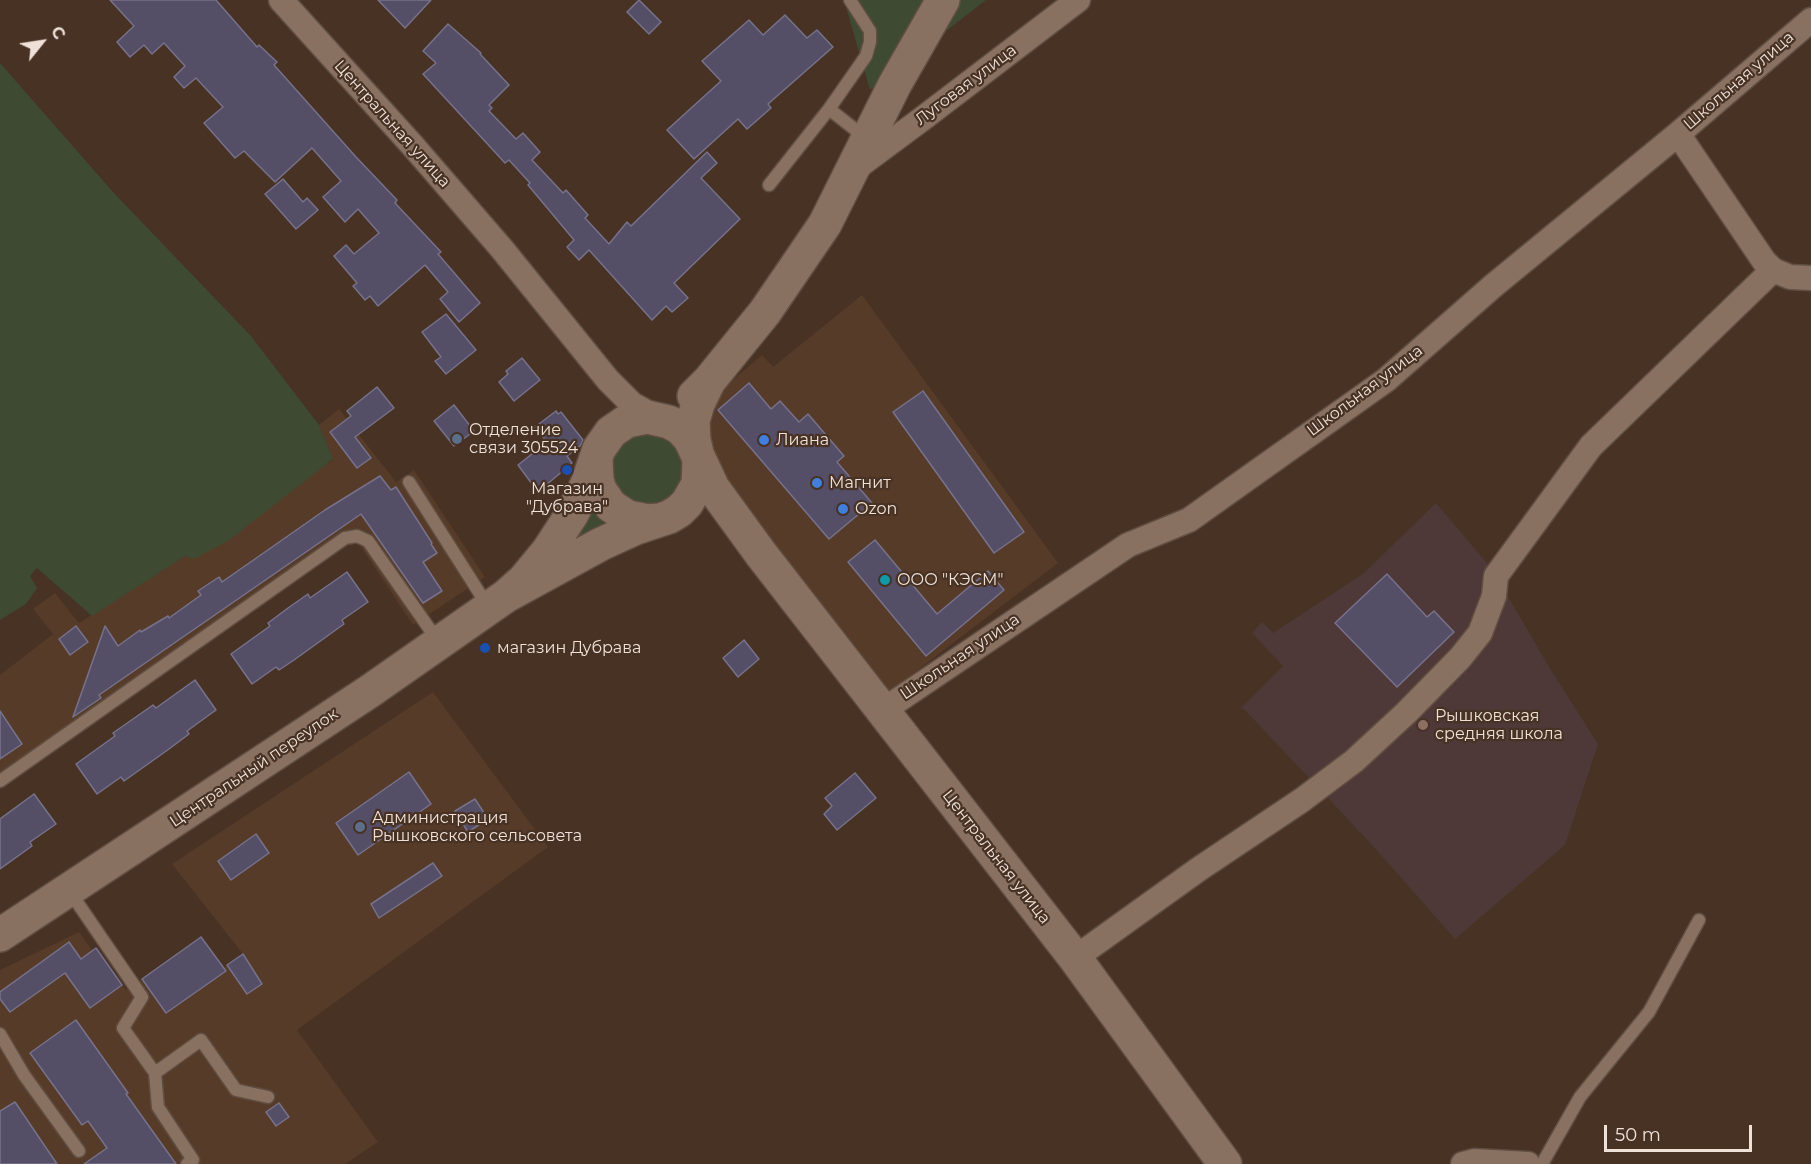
<!DOCTYPE html>
<meta charset="utf-8">
<style>
body{margin:0}
#map{position:relative;width:1811px;height:1164px;overflow:hidden;background:#473224;font-family:Montserrat,sans-serif}
canvas{display:block}
.north{position:absolute;left:12px;top:12px;width:60px;height:60px;-webkit-text-stroke:4px #473224;paint-order:stroke;rotate:60deg;font-size:16px;font-weight:700;line-height:24px;text-align:center;color:#efe1d8}
.north::after{content:'';display:block;margin:auto;width:21px;height:27px;background:#efe1d8;clip-path:polygon(50% 0,100% 100%,50% 72%,0 100%)}
.scale{position:absolute;left:1604px;top:1125px;width:148px;height:27px;box-sizing:border-box;border:3px solid #efe1d8;border-top:0;padding-left:8px;font-size:18px;line-height:21px;white-space:nowrap;color:#efe1d8;-webkit-text-stroke:4px #473224;paint-order:stroke}
</style>
<div id="map">
<canvas width="1811" height="1164"></canvas>
<div class="north">С</div>
<div class="scale">50 m</div>
</div>
<script>
const ctx = document.querySelector('canvas').getContext('2d');
ctx.lineJoin = 'round';
function fillPath(path, color) {
  ctx.fillStyle = color;
  ctx.fill(path, 'evenodd');
}
function toPath(rows) {
  const path = new Path2D();
  for (const r of rows) {
    path.moveTo(r[0], r[1]);
    for (let i = 2; i < r.length; i += 2) path.lineTo(r[i], r[i + 1]);
  }
  return path;
}
function strokePath(path, color, width, dash) {
  ctx.strokeStyle = color;
  ctx.lineWidth = width;
  ctx.lineCap = dash ? 'butt' : 'round';
  ctx.setLineDash(dash || []);
  ctx.stroke(path);
}
function write(font, color, halo, rows, align = 'center') {
  ctx.font = font + ' Montserrat,sans-serif';
  ctx.lineWidth = 4.5;
  ctx.setLineDash([]);
  ctx.textBaseline = 'middle';
  ctx.strokeStyle = halo;
  ctx.fillStyle = color;
  for (const [text, x, y, turn = 0] of rows) {
    ctx.save();
    ctx.translate(x, y);
    ctx.rotate((+turn || 0) * Math.PI / 180);
    ctx.textAlign = isNaN(turn) ? turn : align;
    if (halo) ctx.strokeText(text, 0, 0);
    ctx.fillText(text, 0, 0);
    ctx.restore();
  }
}
fillPath(toPath([
 [862,295,1058,563,885,695,714,464,708,433,720,391,762,355,773,367],
 [339,409,396,482,414,470,485,577,413,625,355,538,0,785,0,675,53,634,33,609,55,593,79,623,185,556,333,460,319,425],
 [433,692,548,847,297,1030,378,1142,345,1164,0,1164,0,970,79,932,92,950,96,948,126,990,201,937,224,968,243,954,172,864]
]), '#563b28');
fillPath(toPath([
 [1436,503,1492,569,1548,665,1598,744,1565,845,1455,939,1374,847,1242,707,1283,666,1252,633,1262,622,1273,633,1364,573]
]), '#4e3938');
fillPath(toPath([
 [844,0,986,0,870,90],
 [0,63,113,192,251,336,319,425,333,459,228,541,194,559,185,556,92,616,37,568,30,576,37,588,26,604,0,620],
 [649,433,661,436,672,443,680,453,684,465,684,478,679,490,659,506,634,505,615,488,611,462,616,451,625,441,636,435],
 [592,511,606,526,568,549]
]), '#3e4a32');
const building = toPath([
 [110,0,216,0,257,47,259,45,277,62,274,65,356,157,397,200,395,203,441,252,438,254,480,303,459,322,440,299,448,292,425,265,378,306,370,296,365,300,353,286,357,283,334,256,346,245,354,254,379,233,358,209,345,222,323,197,341,181,312,148,275,182,244,151,235,158,204,123,223,107,196,78,184,88,174,77,185,66,164,43,152,54,144,45,130,57,117,42,134,26,110,0],
 [378,0,431,0,405,28,378,0],
 [639,0,661,22,649,34,627,12,639,0],
 [785,15,807,38,817,30,833,47,768,104,771,108,747,129,738,119,694,159,667,130,721,81,702,61,749,20,763,35,785,15],
 [448,24,481,53,480,54,509,85,489,105,492,108,489,111,516,139,523,133,540,152,532,160,563,193,566,190,588,215,585,218,609,244,627,222,631,226,707,152,717,163,701,178,740,219,674,283,688,298,672,312,666,306,652,320,589,250,579,260,567,247,574,240,528,185,530,183,509,160,505,163,423,74,436,63,423,51,448,24],
 [283,179,303,202,307,198,318,210,296,229,265,194,283,179],
 [446,314,476,350,446,374,435,361,441,357,422,332,446,314],
 [522,358,540,380,514,401,499,382,508,374,506,371,522,358],
 [749,383,771,409,780,401,799,422,808,414,844,456,837,462,872,503,829,539,718,410,749,383],
 [377,387,394,408,355,437,371,458,357,468,330,432,351,416,347,411,377,387],
 [923,391,1024,532,994,553,893,412,923,391],
 [454,405,474,431,454,446,434,421,454,405],
 [556,411,558,414,561,412,583,440,580,446,567,456,572,463,538,492,518,465,547,442,535,427,556,411],
 [380,476,391,490,396,487,432,543,431,544,437,553,423,562,442,591,423,603,361,514,99,695,101,698,73,717,105,626,118,646,140,630,141,632,168,616,169,618,201,595,198,591,219,577,222,582,325,510,380,476],
 [875,540,937,614,988,571,1004,590,926,656,848,562,875,540],
 [347,572,368,602,342,620,344,624,294,660,279,670,276,667,252,684,231,654,270,626,268,623,288,608,308,594,310,598,347,572],
 [1387,574,1427,617,1434,611,1454,632,1397,687,1335,623,1387,574],
 [76,626,88,642,70,655,59,639,76,626],
 [744,640,759,659,738,677,723,658,744,640],
 [195,680,216,710,187,731,189,734,169,749,124,781,121,777,97,794,76,764,115,736,113,733,153,705,156,708,195,680],
 [0,711,22,744,0,759,0,711],
 [409,772,431,804,358,855,336,823,409,772],
 [855,773,876,798,837,830,824,814,832,806,825,798,855,773],
 [34,794,56,824,30,842,32,846,0,869,0,819,34,794],
 [475,799,488,819,468,832,455,811,475,799],
 [256,834,269,853,231,880,218,861,256,834],
 [433,863,442,876,379,918,371,904,433,863],
 [201,937,226,971,166,1013,142,979,201,937],
 [69,942,81,959,96,948,122,985,90,1008,65,973,10,1012,0,999,0,992,69,942],
 [243,954,262,984,247,994,227,965,243,954],
 [76,1020,128,1093,126,1094,176,1164,84,1164,107,1148,88,1121,82,1125,30,1053,76,1020],
 [15,1102,57,1164,0,1164,0,1111,15,1102],
 [279,1103,289,1117,276,1126,266,1112,279,1103]
]);
fillPath(building, '#544e66');
strokePath(building, '#77728b', 1.5);
const lane = toPath([
 [829,109,866,138],
 [769,185,829,109,866,56,870,42,870,31,850,0],
 [409,482,489,608],
 [0,781,345,538,357,536,368,541,438,641],
 [70,892,142,997,123,1028,155,1073,158,1107,193,1160,187,1164],
 [0,1034,24,1075,79,1151],
 [155,1073,201,1040,236,1090,268,1097],
 [1542,1164,1580,1097,1649,1012,1699,920]
]);
const street = toPath([
 [281,0,413,146,502,249,608,380,632,404,657,418],
 [1678,134,1764,261,1773,270,1790,277,1811,278],
 [856,168,922,119,1078,0],
 [882,711,1128,545,1189,520,1386,380,1493,286,1678,134,1811,20],
 [1075,958,1199,869,1302,800,1354,761,1406,713,1460,658,1480,633,1494,596,1496,576,1591,446,1773,270],
 [1463,1164,1474,1161,1528,1164]
]);
const secondary = toPath([
 [694,396,709,381,765,312,825,224,895,84,943,0],
 [596,460,597,480,600,490,611,506,628,517,648,521,659,520],
 [506,596,524,580,548,551,572,514,587,484,599,449,611,432,627,421,647,417,669,422,680,428,690,439,713,488,761,554,1075,958,1225,1164],
 [0,935,370,691,506,596,601,544,636,528,669,517,679,511,687,503,698,484,699,461,694,440,693,421,698,404,709,381]
]);
strokePath(lane, '#5f4e41', 15);
strokePath(street, '#5f4e41', 27);
strokePath(secondary, '#5f4e41', 36);
strokePath(lane, '#897161', 12);
strokePath(street, '#897161', 24);
strokePath(secondary, '#897161', 33);
for (const [x, y, r, color] of [
 [457,439,6,"#5c6f8a"],
 [764,440,6,"#3f7fe0"],
 [567,470,6,"#1a4fb4"],
 [817,483,6,"#3f7fe0"],
 [843,509,6,"#3f7fe0"],
 [885,580,6,"#0f9aa8"],
 [485,648,6,"#1a4fb4"],
 [1423,725,6,"#8d6e63"],
 [360,827,6,"#5c6f8a"]
]) {
  const dot = new Path2D();
  dot.arc(x, y, r, 0, 2 * Math.PI);
  ctx.fillStyle = color;
  ctx.fill(dot);
  strokePath(dot, '#473224', 2);
}
write('16px', '#efe1d8', '#473224', [
 ["Школьная улица",1739,81,-41],
 ["Луговая улица",966,85,-37],
 ["Центральная улица",392,124,48],
 ["Школьная улица",1365,391,-37],
 ["Школьная улица",960,657,-34],
 ["Центральный переулок",254,768,-34],
 ["Центральная улица",996,857,52]
]);
write('16px', '#efe1d8', '#473224', [
 ["Отделение",469,430],
 ["связи 305524",469,448],
 ["Лиана",776,440],
 ["Магнит",829,483],
 ["Магазин",567,489,"center"],
 ["\"Дубрава\"",567,507,"center"],
 ["Ozon",855,509],
 ["ООО \"КЭСМ\"",897,580],
 ["магазин Дубрава",497,648],
 ["Рышковская",1435,716],
 ["средняя школа",1435,734],
 ["Администрация",372,818],
 ["Рышковского сельсовета",372,836]
], 'left');
</script>
